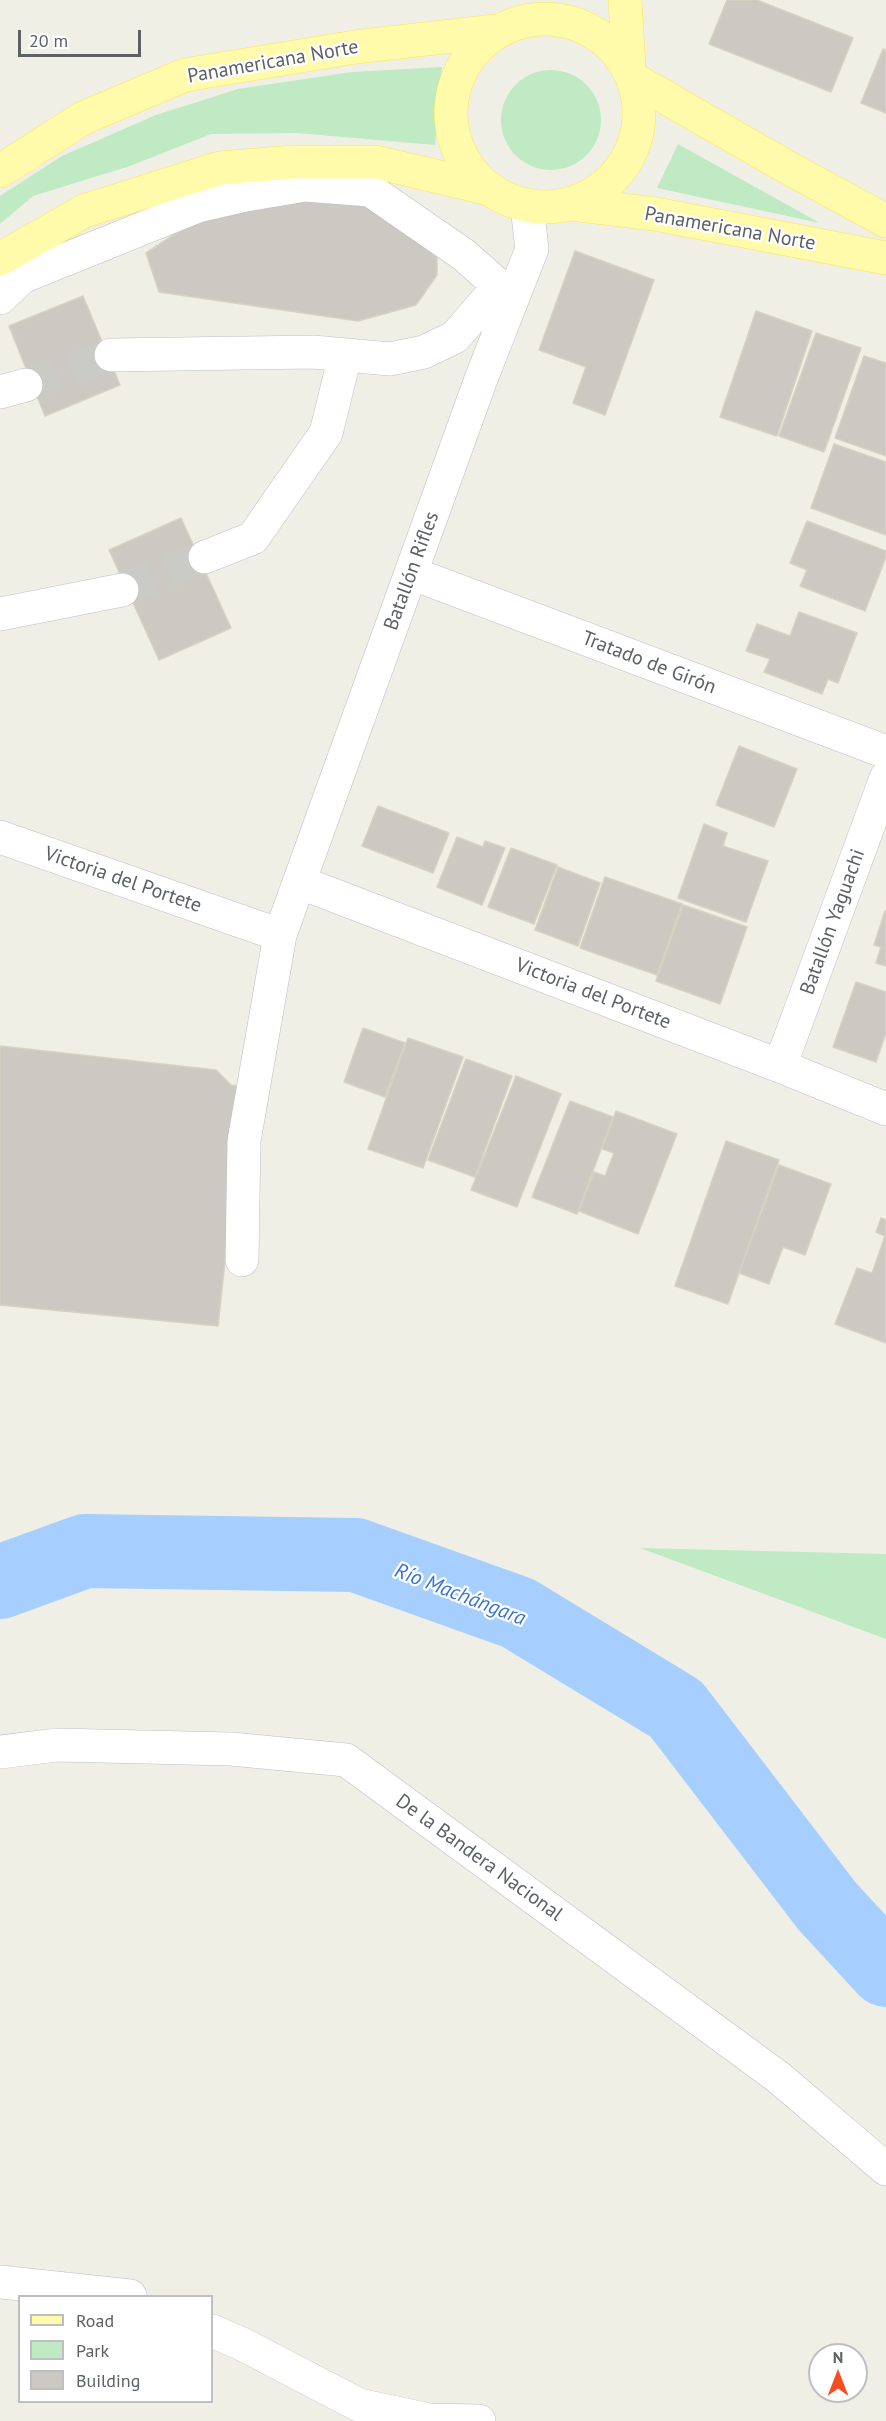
<!DOCTYPE html>
<meta charset="utf-8">
<style>
body{margin:0}
#map{position:relative;width:886px;height:2421px;overflow:hidden;background:#f0efe5;font-family:"PT Sans",sans-serif}
canvas{display:block}
.legend{position:absolute;left:18px;top:2295px;width:195px;height:108px;box-sizing:border-box;background:#fff;border:2px solid #bebfc2;margin:0;padding:8px 10px;list-style:none;font-size:18px;color:#5c6067}
.legend li{display:flex;align-items:center;gap:12px;height:30px}
.legend b{width:30px;border:2px solid #bebfc2}
.north{position:absolute;left:808px;top:2343px;width:60px;height:60px;box-sizing:border-box;background:#fff;border:2px solid #bebfc2;border-radius:50%;rotate:0deg;font-size:16px;font-weight:700;line-height:24px;text-align:center;color:#5c6067}
.north::after{content:'';display:block;margin:auto;width:21px;height:27px;background:#fa4c21;clip-path:polygon(50% 0,100% 100%,50% 72%,0 100%)}
.scale{position:absolute;left:18px;top:30px;width:123px;height:27px;box-sizing:border-box;border:3px solid #5c6067;border-top:0;padding-left:8px;font-size:18px;line-height:21px;white-space:nowrap;color:#5c6067;-webkit-text-stroke:4px #fff;paint-order:stroke}
</style>
<div id="map">
<canvas width="886" height="2421"></canvas>
<ul class="legend">
<li><b style="height:8px;background:#fffbab"></b>Road</li>
<li><b style="height:16px;background:#bfeac4"></b>Park</li>
<li><b style="height:16px;background:#ccc9c2"></b>Building</li>
</ul>
<div class="north">N</div>
<div class="scale">20 m</div>
</div>
<script>
const ctx = document.querySelector('canvas').getContext('2d');
ctx.lineJoin = 'round';
function fillPath(path, color) {
  ctx.fillStyle = color;
  ctx.fill(path, 'evenodd');
}
function toPath(rows) {
  const path = new Path2D();
  for (const r of rows) {
    if (r.length === 3) {
      path.moveTo(r[0] + r[2], r[1]);
      path.arc(r[0], r[1], r[2], 0, 2 * Math.PI);
      continue;
    }
    path.moveTo(r[0], r[1]);
    for (let i = 2; i < r.length; i += 2) path.lineTo(r[i], r[i + 1]);
  }
  return path;
}
function strokePath(path, color, width, dash) {
  ctx.strokeStyle = color;
  ctx.lineWidth = width;
  ctx.lineCap = dash ? 'butt' : 'round';
  ctx.setLineDash(dash || []);
  ctx.stroke(path);
}
function write(font, color, halo, rows, align = 'center') {
  ctx.font = font + ' "PT Sans",sans-serif';
  ctx.lineWidth = 4.5;
  ctx.setLineDash([]);
  ctx.textBaseline = 'middle';
  ctx.strokeStyle = halo;
  ctx.fillStyle = color;
  for (const [text, x, y, turn = 0] of rows) {
    ctx.save();
    ctx.translate(x, y);
    ctx.rotate((+turn || 0) * Math.PI / 180);
    ctx.textAlign = isNaN(turn) ? turn : align;
    if (halo) ctx.strokeText(text, 0, 0);
    ctx.fillText(text, 0, 0);
    ctx.restore();
  }
}
fillPath(toPath([
 [442,67,435,145,297,133,211,134,130,166,33,196,0,224,0,196,62,156,156,115,238,89,352,72],
 [551,120,50],
 [678,144,820,223,657,188],
 [640,1548,886,1554,886,1639]
]), '#bfeac4');
strokePath(toPath([
 [0,1582,85,1551,356,1555,518,1613,676,1709,827,1906,886,1970]
]), '#a6ceff', 74);
const building = toPath([
 [727,0,757,0,853,38,831,92,709,44,727,0],
 [883,49,886,50,886,113,861,103,883,49],
 [262,194,365,198,437,247,437,275,416,305,358,321,159,292,146,253,187,226,262,194],
 [575,251,654,280,605,415,573,403,586,367,539,350,575,251],
 [83,296,120,385,45,416,9,326,83,296],
 [756,311,812,331,777,436,720,417,756,311],
 [816,333,861,348,824,452,779,436,816,333],
 [864,356,886,363,886,456,835,438,864,356],
 [834,444,886,462,886,535,811,508,834,444],
 [181,518,231,628,159,660,109,550,181,518],
 [807,521,886,551,886,557,865,611,800,586,807,570,790,563,807,521],
 [799,612,857,633,838,683,828,679,822,694,764,672,770,659,746,651,757,624,790,636,799,612],
 [739,746,797,769,774,827,716,805,739,746],
 [378,806,449,833,433,873,362,846,378,806],
 [704,824,727,833,723,846,768,861,746,922,678,898,704,824],
 [457,837,483,847,485,841,505,848,482,905,437,887,457,837],
 [511,848,557,865,534,924,488,907,511,848],
 [558,867,600,883,578,946,535,930,558,867],
 [605,877,682,904,657,975,580,948,605,877],
 [683,905,747,927,720,1004,656,981,683,905],
 [885,911,886,911,886,966,876,963,881,947,874,945,885,911],
 [856,982,886,992,886,1033,876,1062,833,1047,856,982],
 [363,1028,405,1043,385,1097,344,1082,363,1028],
 [408,1038,463,1057,423,1168,368,1149,408,1038],
 [0,1046,216,1070,231,1085,244,1087,218,1326,0,1305,0,1046],
 [466,1059,512,1076,475,1177,428,1160,466,1059],
 [516,1076,561,1094,517,1207,471,1190,516,1076],
 [570,1101,613,1117,577,1214,532,1197,570,1101],
 [616,1111,677,1134,638,1234,579,1211,594,1172,605,1176,614,1153,602,1149,616,1111],
 [726,1141,779,1160,728,1304,675,1286,726,1141],
 [779,1165,831,1184,805,1255,783,1247,769,1284,739,1273,779,1165],
 [881,1218,886,1220,886,1343,835,1324,857,1268,872,1273,885,1236,876,1232,881,1218]
]);
fillPath(building, '#ccc9c2');
strokePath(building, '#d6d2c2', 1.5);
strokePath(toPath([
 [26,385,111,355],
 [122,590,205,557]
]), '#cbcbc6', 33, [33, 16]);
const minor = toPath([
 [0,298,22,277,198,206,246,195,305,185,370,190,464,255,499,286,515,292],
 [111,355,313,352,390,359,424,352,455,337,499,286],
 [0,392,26,385],
 [205,557,253,538,326,433,345,356],
 [411,573,886,752],
 [0,614,122,590],
 [0,837,280,935],
 [299,882,780,1066,886,1109],
 [780,1066,886,778],
 [242,1260,244,1141,280,935,481,379,532,249,527,206],
 [0,1752,57,1745,231,1749,346,1760,778,2077,886,2169],
 [0,2282,130,2296],
 [212,2331,242,2344,359,2405,429,2420,479,2421]
]);
const major = toPath([
 [625,0,629,68],
 [545,113,94],
 [635,80,785,166,886,221],
 [0,171,83,118,185,75,355,47,496,31],
 [572,204,655,214,886,258],
 [0,259,84,211,220,168,293,162,376,162,489,189]
]);
strokePath(minor, '#bcbec5', 34);
strokePath(major, '#ffe34f', 34);
strokePath(minor, '#fff', 33);
strokePath(major, '#fffbab', 33);
write('20px', '#5c6067', '#fff', [
 ["Panamericana Norte",273,62,-10],
 ["Panamericana Norte",730,229,10],
 ["Batallón Rifles",412,571,-70],
 ["Tratado de Girón",649,663,21],
 ["Victoria del Portete",123,880,19],
 ["Batallón Yaguachi",833,922,-70],
 ["Victoria del Portete",593,994,21],
 ["De la Bandera Nacional",479,1858,36]
]);
write('italic 21px', '#3c72cf', '#fff', [
 ["Río Machángara",460,1595,21]
]);
</script>
